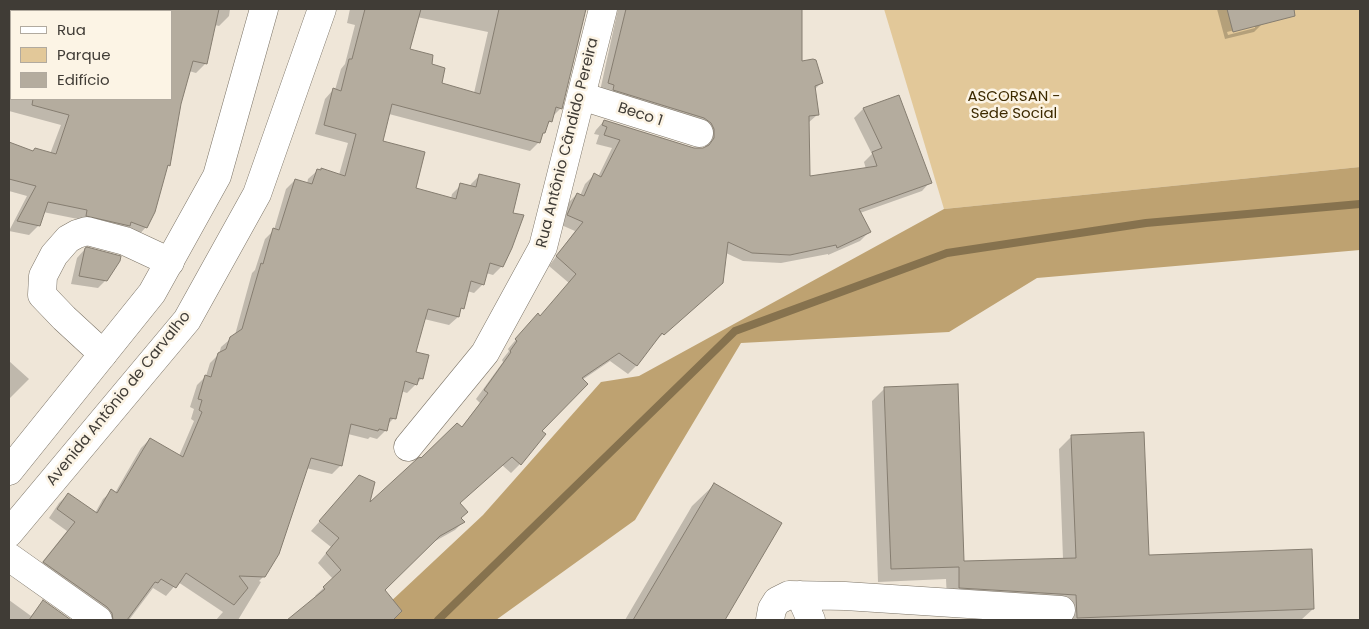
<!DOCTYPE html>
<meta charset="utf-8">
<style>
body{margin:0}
#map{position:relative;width:1369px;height:629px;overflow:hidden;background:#efe6d8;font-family:Poppins,sans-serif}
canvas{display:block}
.frame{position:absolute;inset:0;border:10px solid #403c36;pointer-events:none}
.legend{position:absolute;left:10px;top:10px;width:162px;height:90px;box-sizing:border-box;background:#fcf4e5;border:1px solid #b1aa9f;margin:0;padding:6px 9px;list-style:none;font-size:15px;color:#403c36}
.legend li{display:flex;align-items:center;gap:10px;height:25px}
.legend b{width:25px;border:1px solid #b1aa9f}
</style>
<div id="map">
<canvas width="1369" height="629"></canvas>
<div class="frame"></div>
<ul class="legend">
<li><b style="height:6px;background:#fff"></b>Rua</li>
<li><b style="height:14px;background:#e2c899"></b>Parque</li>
<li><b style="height:14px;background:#b4ac9e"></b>Edifício</li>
</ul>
</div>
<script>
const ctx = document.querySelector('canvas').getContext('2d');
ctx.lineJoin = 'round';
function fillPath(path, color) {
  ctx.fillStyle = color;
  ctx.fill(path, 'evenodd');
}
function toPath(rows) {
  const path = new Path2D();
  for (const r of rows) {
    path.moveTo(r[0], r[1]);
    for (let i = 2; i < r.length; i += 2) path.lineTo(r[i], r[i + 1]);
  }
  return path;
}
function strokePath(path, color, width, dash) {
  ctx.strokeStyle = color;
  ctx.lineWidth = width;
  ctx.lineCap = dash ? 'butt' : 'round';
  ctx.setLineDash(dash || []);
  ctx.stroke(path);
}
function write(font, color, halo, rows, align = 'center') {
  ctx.font = font + ' Poppins,sans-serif';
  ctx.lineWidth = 5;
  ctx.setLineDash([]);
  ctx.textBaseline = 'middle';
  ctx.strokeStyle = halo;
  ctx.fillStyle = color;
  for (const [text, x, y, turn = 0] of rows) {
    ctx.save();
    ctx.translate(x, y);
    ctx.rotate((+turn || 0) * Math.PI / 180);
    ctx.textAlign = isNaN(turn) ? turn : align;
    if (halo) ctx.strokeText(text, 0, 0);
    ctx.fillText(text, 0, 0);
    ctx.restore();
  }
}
fillPath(toPath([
 [884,9,1360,9,1360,167,944,209]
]), '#e2c899');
fillPath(toPath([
 [1360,167,1360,250,1037,278,949,332,741,343,635,520,496,620,371,620,483,515,601,382,639,376,944,209]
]), '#bea271');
fillPath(toPath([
 [9,9,51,9,50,11,11,11,11,99,171,99,171,11,109,11,104,9,230,9,229,16,219,26,215,25,206,63,196,73,189,71,180,104,169,165,165,169,146,227,137,237,78,219,43,212,39,225,29,235,9,231,27,196,9,191,9,143,32,152,50,154,61,125,9,111],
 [350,9,584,9,561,108,552,117,551,121,546,125,544,132,541,136,539,142,530,151,389,114,382,142,415,188,451,199,452,194,461,185,470,187,471,184,480,175,511,214,502,266,493,275,486,273,483,284,474,293,467,291,462,308,459,311,458,317,449,325,424,319,415,353,422,378,407,393,401,391,394,418,387,425,386,430,377,439,370,437,368,439,348,434,341,465,332,474,306,468,264,576,259,581,261,582,238,620,216,620,223,612,178,582,166,596,153,588,129,620,115,620,35,571,67,531,49,518,59,503,68,494,95,513,103,499,112,491,115,493,141,448,150,439,179,456,194,421,191,419,194,409,190,407,197,385,206,376,210,363,219,354,221,347,235,335,252,273,255,270,265,239,274,230,286,189,295,180,307,184,308,179,317,171,339,175,348,143,315,134,325,99,333,90,335,90,341,69,345,64,355,25,347,23],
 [417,17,488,32,474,93,440,84,430,65,409,50],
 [618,9,730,9,726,114,757,10,758,9,801,9,801,63,821,83,814,90,817,115,808,123,809,178,866,169,864,162,872,154,854,118,863,109,898,96,930,182,922,191,860,213,869,232,860,241,828,255,828,254,781,263,743,261,726,253,712,291,654,342,636,366,628,374,610,361,582,380,540,431,520,464,511,473,502,465,459,503,460,518,463,522,455,530,430,544,383,590,400,611,392,620,289,620,316,597,315,596,333,579,318,563,331,547,311,531,351,486,368,506,461,428,480,403,476,399,503,362,502,360,509,351,508,349,529,324,540,317,569,283,549,266,575,231,559,224,568,203,577,194,580,196,585,184,594,175,598,177,612,148,596,144,599,135,594,134,596,130,604,121,694,149,705,148,706,138,600,91],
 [1217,9,1259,9,1263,23,1254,32,1225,39],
 [1255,25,1255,28,1228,35,1227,32],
 [85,249,106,280,98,288,71,284,77,258],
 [9,361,29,379,9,399],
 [885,388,963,563,1063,559,1059,449,1072,436,1148,556,1313,609,1301,620,1064,620,947,600,946,579,878,582,872,401],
 [715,484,780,523,723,620,625,620,692,506],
 [9,600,31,616,43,602,69,620,9,620]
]), '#0003');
strokePath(toPath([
 [438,620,735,331,947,253,1146,223,1360,204]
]), '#86724e', 8);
const building = toPath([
 [171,9,219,9,207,64,193,61,181,104,170,166,168,165,155,212,147,228,131,222,130,226,86,216,87,210,48,202,40,226,17,221,36,186,9,179,9,142,33,151,35,148,56,154,69,115,32,105,33,99,171,99,171,9],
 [365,9,421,9,410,49,433,55,432,64,445,68,442,83,480,94,499,9,586,9,562,109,556,107,552,122,549,121,545,133,543,133,540,143,392,104,383,141,425,152,416,188,456,199,460,183,476,187,479,174,520,184,513,213,524,215,512,248,503,267,490,263,484,285,471,281,464,309,461,308,459,317,428,309,416,352,429,355,423,379,419,378,417,385,405,381,396,419,390,418,387,431,379,429,378,431,351,424,342,466,311,458,279,554,265,577,239,576,248,588,234,605,186,573,176,588,161,579,158,583,155,582,127,620,113,620,112,613,107,607,43,562,75,522,57,509,68,493,97,513,111,489,117,493,150,438,183,457,202,412,199,410,202,400,198,399,205,375,211,377,218,353,226,349,230,337,242,329,261,263,263,264,273,228,279,230,295,179,312,184,317,169,321,170,321,168,345,176,356,134,324,125,333,88,341,91,349,59,352,59,365,9],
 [626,9,802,9,802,61,813,59,816,60,823,83,815,86,819,115,809,116,810,176,877,166,872,152,882,148,863,108,899,95,932,183,859,209,871,232,837,248,836,245,790,255,752,253,728,242,723,283,664,335,662,333,637,366,619,353,582,378,588,384,542,431,546,434,521,465,512,457,460,503,468,512,461,518,465,522,440,536,385,590,402,611,393,620,287,620,325,589,323,587,341,570,326,553,339,538,319,521,359,475,375,482,370,502,418,458,420,457,421,458,457,423,462,427,488,393,484,390,511,352,510,351,517,341,515,339,538,313,540,316,576,274,556,256,583,222,567,215,577,193,584,196,594,173,601,177,620,140,604,135,607,127,602,125,604,120,694,148,703,148,709,145,714,138,714,129,711,123,704,118,613,90,614,85,608,83,626,9],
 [1227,9,1294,9,1295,16,1233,32,1227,9],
 [87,247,121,256,120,261,107,281,79,276,85,248,87,247],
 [958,384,964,561,1076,558,1071,435,1144,432,1149,555,1312,549,1314,609,1077,618,1076,595,959,588,959,567,891,569,884,387,958,384],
 [714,483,782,523,725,620,633,620,714,483],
 [43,600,71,620,29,620,43,600]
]);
fillPath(building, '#b4ac9e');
strokePath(building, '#857d70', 1);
const minor = toPath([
 [581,96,699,133],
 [103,354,64,318,42,295,43,276,54,255,68,239,77,234,87,231,125,241,170,262],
 [408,447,485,353,543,247,603,9],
 [9,557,98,620],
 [800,595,811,620],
 [770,620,772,609,777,601,789,595,845,596,1061,610]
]);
const major = toPath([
 [9,471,152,293,217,176,264,9],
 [9,533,187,320,257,194,322,9]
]);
strokePath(minor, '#7c7467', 29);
strokePath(major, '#7c7467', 29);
strokePath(minor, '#fff', 28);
strokePath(major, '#fff', 28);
write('15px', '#3d2a00', '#fcf4e5', [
 ["ASCORSAN -",1014,97],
 ["Sede Social",1014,114]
]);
write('15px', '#403c36', '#fcf4e5', [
 ["Beco 1",640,115,18],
 ["Rua Antônio Cândido Pereira",568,143,-76],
 ["Avenida Antônio de Carvalho",119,399,-51]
]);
</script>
